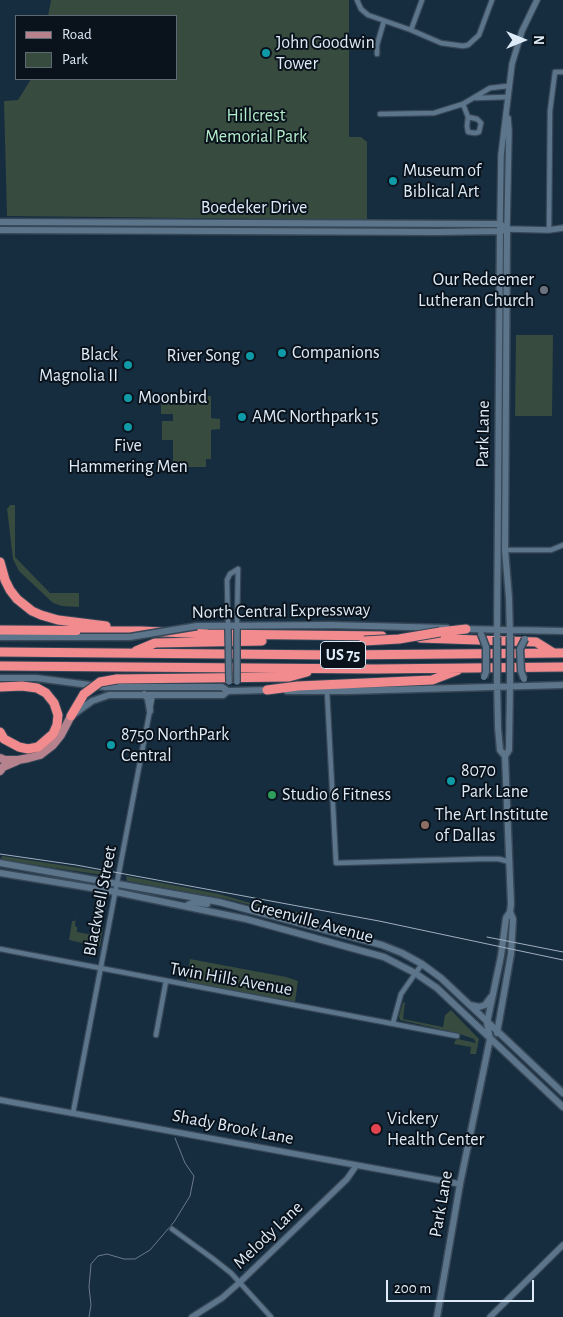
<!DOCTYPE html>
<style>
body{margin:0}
#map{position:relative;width:563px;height:1317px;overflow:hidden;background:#162c3f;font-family:"Alegreya Sans",sans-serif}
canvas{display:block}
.legend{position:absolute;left:15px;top:15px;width:162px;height:65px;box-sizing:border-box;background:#0a131c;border:1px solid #5e6974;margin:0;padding:6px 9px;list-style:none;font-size:15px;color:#ddeaf7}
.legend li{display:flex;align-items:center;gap:10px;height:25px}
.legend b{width:25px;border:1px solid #5e6974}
.north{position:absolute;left:498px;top:15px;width:50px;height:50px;-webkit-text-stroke:4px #0a131c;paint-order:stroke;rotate:90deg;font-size:14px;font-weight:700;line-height:20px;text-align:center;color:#ddeaf7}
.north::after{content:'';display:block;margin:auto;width:18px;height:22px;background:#ddeaf7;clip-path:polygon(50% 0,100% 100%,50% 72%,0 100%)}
.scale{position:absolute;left:386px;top:1280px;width:148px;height:22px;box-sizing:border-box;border:2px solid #ddeaf7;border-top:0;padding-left:6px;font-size:15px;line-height:18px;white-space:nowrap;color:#ddeaf7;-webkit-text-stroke:4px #0a131c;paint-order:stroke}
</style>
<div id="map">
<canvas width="563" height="1317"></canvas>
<ul class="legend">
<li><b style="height:6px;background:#b5828d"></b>Road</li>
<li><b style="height:14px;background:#374b3f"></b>Park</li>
</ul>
<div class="north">N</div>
<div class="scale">200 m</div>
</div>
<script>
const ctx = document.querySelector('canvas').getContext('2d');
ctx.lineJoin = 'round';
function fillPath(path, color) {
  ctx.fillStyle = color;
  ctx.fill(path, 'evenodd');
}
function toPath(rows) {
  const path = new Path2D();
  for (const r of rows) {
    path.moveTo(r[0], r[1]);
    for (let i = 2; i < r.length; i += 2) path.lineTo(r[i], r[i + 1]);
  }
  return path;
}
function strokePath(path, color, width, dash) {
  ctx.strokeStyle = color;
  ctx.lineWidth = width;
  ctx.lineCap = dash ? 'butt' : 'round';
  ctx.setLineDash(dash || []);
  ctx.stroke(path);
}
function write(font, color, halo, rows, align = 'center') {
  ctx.font = font + ' "Alegreya Sans",sans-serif';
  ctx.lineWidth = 4;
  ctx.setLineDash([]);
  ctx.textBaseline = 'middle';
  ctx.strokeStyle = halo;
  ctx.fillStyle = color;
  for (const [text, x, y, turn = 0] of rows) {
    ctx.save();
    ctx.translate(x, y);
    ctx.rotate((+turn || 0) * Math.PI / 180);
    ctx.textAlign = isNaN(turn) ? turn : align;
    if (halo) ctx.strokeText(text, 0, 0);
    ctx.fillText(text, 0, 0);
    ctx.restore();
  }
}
fillPath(toPath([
 [51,0,349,0,349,137,361,137,367,142,367,220,7,216,4,101,18,100,31,79,176,79,176,16,48,16],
 [516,335,553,335,552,416,515,416],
 [161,396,211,396,211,418,220,419,220,429,211,430,211,459,206,459,206,467,173,467,173,440,162,440,162,421,173,421,173,414,161,414],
 [10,505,15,505,15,557,50,593,79,593,79,607,62,606,53,603,19,571,13,559,7,509],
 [2,856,106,872,109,873,109,876,8,861,1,859],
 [126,876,219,894,247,902,313,915,312,921,227,899,127,881],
 [76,917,75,926,77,927,77,932,94,935,96,925,103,927,100,947,69,940,72,921,75,921],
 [190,959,286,977,298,981,295,1002,197,984,187,981],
 [405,1002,403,1019,443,1027,445,1015,451,1010,479,1039,476,1054,470,1054,471,1047,454,1044,455,1041,458,1039,476,1043,474,1039,457,1033,400,1020,399,1016,403,1003]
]), '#374b3f');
strokePath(toPath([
 [89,1317,91,1305,89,1287,91,1264,98,1256,107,1254,124,1259,135,1259,150,1250,174,1222,190,1196,194,1176,185,1163,175,1138]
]), '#6b7a8e', 1);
const minor = toPath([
 [357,0,361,9,368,15,411,30,441,43,463,46,468,45,479,35,492,0],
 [411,30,422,0],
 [377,54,377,45,384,21],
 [476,98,508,97],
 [463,104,468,117],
 [380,114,434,113,463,104,490,88,508,86],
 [468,117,477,119,481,123,479,132,475,133,468,132,467,126,468,117],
 [549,230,550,111,555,72,563,72],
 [505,550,551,550,563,545],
 [228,625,227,580,230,574,238,569],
 [237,625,238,569],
 [327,691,336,863,480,859,499,859,510,862],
 [0,949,457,1036],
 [393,1023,401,994,422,964],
 [156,1035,166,981],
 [73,1113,153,694],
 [172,1229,212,1258,231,1273,271,1317]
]);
const tertiary = toPath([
 [508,118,509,131,507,229,549,230,563,228],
 [500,224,501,155,512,64,522,31,537,0],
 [0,1100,460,1184],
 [192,1317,222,1298,239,1283,347,1179,356,1166],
 [490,1317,563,1245]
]);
const secondary = toPath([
 [0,222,493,224,500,224,507,229],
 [507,229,505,550,509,598,510,637],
 [0,230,438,232,500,231,507,229],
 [197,626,329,625,447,628],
 [462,629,563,631],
 [0,637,80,637],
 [497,637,500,228],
 [0,678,36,678,105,687,222,687,228,691,269,690],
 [287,691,348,691,563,685],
 [144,694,148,699,150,711],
 [74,714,92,701,109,695,223,695,228,691],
 [505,756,509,750,510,683],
 [0,863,219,902,382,945,402,953,422,964,441,978,563,1093],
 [0,873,116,892,246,919,384,957,415,973,437,988,563,1107],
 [186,906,194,902,207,904],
 [470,1005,479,1007,485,1005,491,997],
 [497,1033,511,954,513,919,510,912],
 [437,1317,460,1184,490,1039,487,1023,501,956,506,918,510,912,511,904,505,756,500,750,498,728,497,680]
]);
const primary = toPath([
 [0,758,5,760,18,760,29,758,40,755,53,745,61,735,71,716],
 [0,771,3,767,17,761]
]);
const motorway = toPath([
 [0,562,5,580,10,590,17,599,32,611,41,615,58,620,106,626],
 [0,630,141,631,208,634,382,636],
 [440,632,466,629],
 [420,638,536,642,552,652],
 [136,651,155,643,262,641],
 [0,652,337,655,563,653],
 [0,666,375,669,563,667],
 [117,679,289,677,307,672],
 [0,687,22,686,37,688,46,693,54,703,58,715,57,725,53,734,38,747,28,749,19,747,4,739,0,732],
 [267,690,298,686,432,680,458,670],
 [71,716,84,694]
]);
strokePath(minor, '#364757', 7);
strokePath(tertiary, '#364757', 8);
strokePath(secondary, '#364757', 9);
strokePath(primary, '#364757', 10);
strokePath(motorway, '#364757', 11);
strokePath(minor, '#5c758b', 4.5);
strokePath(tertiary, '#5c758b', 5.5);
strokePath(secondary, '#5c758b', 6);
strokePath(primary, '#b5828d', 8);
strokePath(motorway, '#f18b8e', 9);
strokePath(toPath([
 [0,854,76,865,379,921,563,960],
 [487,937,563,952]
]), '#a0b0bf', 1);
const tertiaryBridge = toPath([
 [228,629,229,682],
 [237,629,237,682]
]);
const secondaryBridge = toPath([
 [481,634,486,647,486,672,484,677],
 [80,637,130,637,197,626],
 [497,637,497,680],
 [510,637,510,682],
 [524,679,521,671,520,649,525,639]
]);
const motorwayBridge = toPath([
 [364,641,399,639,440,632],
 [84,694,100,682,117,679]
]);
strokePath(tertiaryBridge, '#364757', 8, []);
strokePath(secondaryBridge, '#364757', 9, []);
strokePath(motorwayBridge, '#364757', 11, []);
strokePath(tertiaryBridge, '#5c758b', 5.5);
strokePath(secondaryBridge, '#5c758b', 6);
strokePath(motorwayBridge, '#f18b8e', 9);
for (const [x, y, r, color] of [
 [266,53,5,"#0f9aa8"],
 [393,181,5,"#0f9aa8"],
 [544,290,5,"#6b7280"],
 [282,353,5,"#0f9aa8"],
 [250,356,5,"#0f9aa8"],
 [128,365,5,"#0f9aa8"],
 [128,398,5,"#0f9aa8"],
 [242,417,5,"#0f9aa8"],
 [128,427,5,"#0f9aa8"],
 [111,745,5,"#0f9aa8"],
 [451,781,5,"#0f9aa8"],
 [272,795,5,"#2e9e5b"],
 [425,825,5,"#8d6e63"],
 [376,1129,6,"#e0444e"]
]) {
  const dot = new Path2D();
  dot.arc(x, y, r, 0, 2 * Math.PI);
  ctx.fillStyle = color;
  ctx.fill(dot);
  strokePath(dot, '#0a131c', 2);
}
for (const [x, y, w] of [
 [343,655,45]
]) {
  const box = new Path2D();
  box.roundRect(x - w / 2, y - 13.5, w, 27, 4);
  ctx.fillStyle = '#0a131c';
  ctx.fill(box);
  strokePath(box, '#ddeaf7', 1);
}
write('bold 16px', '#ddeaf7', null, [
 ["US 75",343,655]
]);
write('18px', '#ddeaf7', '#0a131c', [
 ["John Goodwin",276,43],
 ["Tower",276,64],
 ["Museum of",403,171],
 ["Biblical Art",403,192],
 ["Our Redeemer",534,280,"right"],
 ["Lutheran Church",534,301,"right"],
 ["Companions",292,353],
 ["Black",118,355,"right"],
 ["Magnolia II",118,376,"right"],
 ["River Song",240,356,"right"],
 ["Moonbird",138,398],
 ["AMC Northpark 15",252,417],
 ["Five",128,446,"center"],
 ["Hammering Men",128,467,"center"],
 ["8750 NorthPark",121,735],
 ["Central",121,756],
 ["8070",461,771],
 ["Park Lane",461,792],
 ["Studio 6 Fitness",282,795],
 ["The Art Institute",435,815],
 ["of Dallas",435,836],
 ["Vickery",387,1119],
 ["Health Center",387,1140]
], 'left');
write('18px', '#b4edca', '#0a131c', [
 ["Hillcrest",256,116],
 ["Memorial Park",256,137]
]);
write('18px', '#ddeaf7', '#0a131c', [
 ["Boedeker Drive",254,208],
 ["Park Lane",483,434,-89],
 ["North Central Expressway",281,611,-1],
 ["Blackwell Street",100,901,-79],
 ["Greenville Avenue",312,921,15],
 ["Twin Hills Avenue",231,979,10],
 ["Shady Brook Lane",233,1127,11],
 ["Park Lane",441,1204,-80],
 ["Melody Lane",268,1235,-44]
]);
</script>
